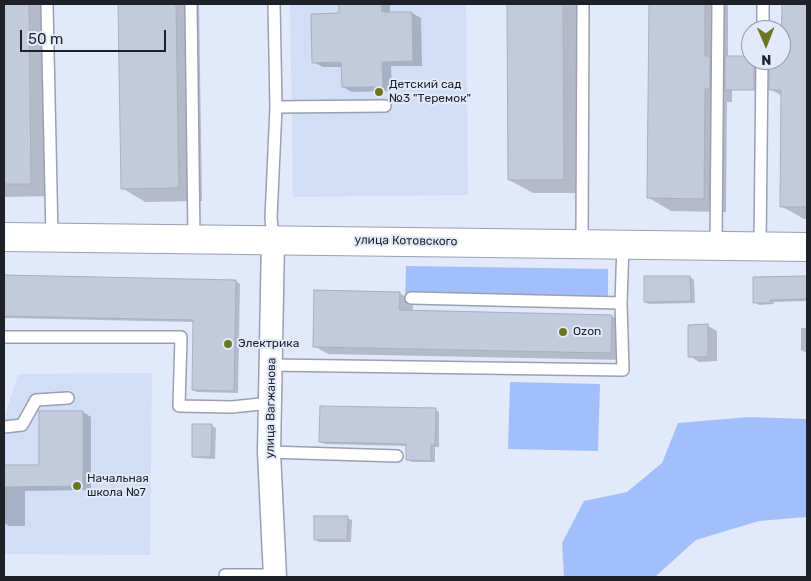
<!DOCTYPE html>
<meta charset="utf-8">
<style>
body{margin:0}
#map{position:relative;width:811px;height:581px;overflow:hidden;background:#e1e9fb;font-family:Rubik,sans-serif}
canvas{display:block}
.frame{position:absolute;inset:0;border:5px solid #1e2127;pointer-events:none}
.north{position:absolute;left:741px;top:20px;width:50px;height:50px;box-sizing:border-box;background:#e1e9fb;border:1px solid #9399a6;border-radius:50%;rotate:179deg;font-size:14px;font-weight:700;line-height:20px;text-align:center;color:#1e2127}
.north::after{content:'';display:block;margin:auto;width:18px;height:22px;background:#6c7620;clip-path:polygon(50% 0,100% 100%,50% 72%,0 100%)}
.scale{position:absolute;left:20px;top:30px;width:146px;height:22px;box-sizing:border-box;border:2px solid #1e2127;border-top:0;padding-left:6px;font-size:15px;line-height:18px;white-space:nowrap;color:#1e2127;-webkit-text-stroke:4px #e1e9fb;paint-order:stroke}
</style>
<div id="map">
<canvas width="811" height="581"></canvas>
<div class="frame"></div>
<div class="north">N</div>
<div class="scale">50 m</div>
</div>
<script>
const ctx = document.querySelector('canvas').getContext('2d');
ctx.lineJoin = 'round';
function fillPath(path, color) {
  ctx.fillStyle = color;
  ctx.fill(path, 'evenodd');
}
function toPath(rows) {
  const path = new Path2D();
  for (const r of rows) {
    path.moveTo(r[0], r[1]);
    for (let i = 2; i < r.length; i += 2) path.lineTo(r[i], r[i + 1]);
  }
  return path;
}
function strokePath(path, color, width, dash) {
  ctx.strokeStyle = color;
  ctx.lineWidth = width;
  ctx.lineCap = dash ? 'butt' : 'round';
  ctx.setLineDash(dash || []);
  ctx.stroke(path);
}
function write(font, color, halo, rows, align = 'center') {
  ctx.font = font + ' Rubik,sans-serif';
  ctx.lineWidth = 4;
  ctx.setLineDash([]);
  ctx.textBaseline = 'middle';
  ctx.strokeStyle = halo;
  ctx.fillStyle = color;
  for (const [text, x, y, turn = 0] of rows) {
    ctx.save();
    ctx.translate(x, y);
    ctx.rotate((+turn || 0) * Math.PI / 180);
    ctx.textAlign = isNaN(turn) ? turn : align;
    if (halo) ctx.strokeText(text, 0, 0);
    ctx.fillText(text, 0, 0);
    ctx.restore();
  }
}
fillPath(toPath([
 [290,4,466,4,468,195,293,197],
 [152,373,150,555,4,554,4,418,18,374]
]), '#d2def6');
fillPath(toPath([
 [406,266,608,269,608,306,405,303],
 [510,382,600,384,598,451,508,449],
 [749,417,807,419,807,517,759,521,696,540,656,576,652,577,564,577,562,543,584,501,627,492,662,463,678,423]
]), '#a3bffb');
fillPath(toPath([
 [4,4,52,4,54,196,4,197],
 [119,4,199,4,202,201,145,202,122,188],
 [340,4,390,4,390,14,412,13,421,18,422,66,391,66,392,91,352,92,343,87,343,67,323,67,313,62,340,14],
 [509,4,586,4,587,193,533,193,509,180],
 [650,4,728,4,728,57,751,58,751,60,759,60,758,89,732,88,732,91,758,92,732,91,732,102,727,102,726,212,671,211,649,198],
 [783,4,807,4,807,219,804,219,781,206,782,96,770,89,770,60,781,60,782,58],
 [4,276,236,281,240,284,238,393,197,392,193,390,194,322,5,318],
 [690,277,694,280,695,303,649,304,645,302],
 [807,277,807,301,773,302,774,304,759,305,755,302,754,278],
 [399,293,413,301,413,312,612,316,625,324,625,360,328,354,314,346],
 [708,326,717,331,717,361,699,362,690,356],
 [801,328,807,328,807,353,801,350],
 [435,410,439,412,439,447,435,447,435,462,412,462,407,459,408,446,325,444,320,442],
 [83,412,91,417,91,490,25,491,25,526,9,526,4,523,4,467,40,467],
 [212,426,216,428,215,459,197,458,193,456],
 [347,518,352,520,351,542,319,542,315,539]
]), '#0003');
const building = toPath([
 [4,4,29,4,31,184,4,184,4,4],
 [118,4,176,4,179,188,121,189,118,4],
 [339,4,381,4,382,12,412,12,413,61,382,62,383,87,342,87,341,62,312,63,311,14,339,13,339,4],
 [507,4,563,4,564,180,508,180,507,4],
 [649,4,705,4,705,56,710,56,710,89,705,89,704,199,647,198,649,4],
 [782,4,807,4,807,207,780,207,781,90,769,90,769,60,781,60,782,4],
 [725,56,751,56,751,60,754,60,754,90,725,90,725,56],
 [4,275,236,280,234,391,192,390,193,320,4,316,4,275],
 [644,276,690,276,691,301,644,302,644,276],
 [807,276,807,299,770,300,770,303,753,303,753,277,807,276],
 [314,290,400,292,399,310,612,315,611,353,313,347,314,290],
 [708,324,708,357,688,357,688,325,708,324],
 [320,406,436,408,435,445,431,445,431,461,406,460,406,444,319,442,320,406],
 [39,411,83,411,83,486,4,487,4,465,39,465,39,411],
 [192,424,212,424,211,457,192,457,192,424],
 [314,516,348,516,347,540,314,540,314,516]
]);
fillPath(building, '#c2cadc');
strokePath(building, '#a7afc1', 1);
const service = toPath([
 [47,4,52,237],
 [191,4,194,239],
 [763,30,763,4],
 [276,107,385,106],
 [273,239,271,218,276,107,274,4],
 [582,244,583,4],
 [716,246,718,4],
 [760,246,762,60],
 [411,298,621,303],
 [4,337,181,337,179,406,232,407,270,403],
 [271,365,623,370,621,303,623,244],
 [4,427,22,425,36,400,68,398],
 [269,452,397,456],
 [225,575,275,575]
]);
const minor = toPath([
 [273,239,269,452,275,577]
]);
const tertiary = toPath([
 [4,237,807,247]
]);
strokePath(service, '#98a0b1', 14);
strokePath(minor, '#98a0b1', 25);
strokePath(tertiary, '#98a0b1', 30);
strokePath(service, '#fff', 11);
strokePath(minor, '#fff', 22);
strokePath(tertiary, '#fff', 28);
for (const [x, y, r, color] of [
 [379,92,5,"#6c7620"],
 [563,332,5,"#6c7620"],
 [228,344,5,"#6c7620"],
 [77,486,5,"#6c7620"]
]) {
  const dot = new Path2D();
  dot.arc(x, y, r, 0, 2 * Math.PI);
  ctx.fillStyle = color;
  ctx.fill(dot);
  strokePath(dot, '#e1e9fb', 2);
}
write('12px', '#1e2127', '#e1e9fb', [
 ["Детский сад",389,85],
 ["№3 \"Теремок\"",389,99],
 ["Ozon",573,332],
 ["Электрика",238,344],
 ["Начальная",87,479],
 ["школа №7",87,493]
], 'left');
write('12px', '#1e2127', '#e1e9fb', [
 ["улица Котовского",406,241,1],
 ["улица Вагжанова",271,408,-89]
]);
</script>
